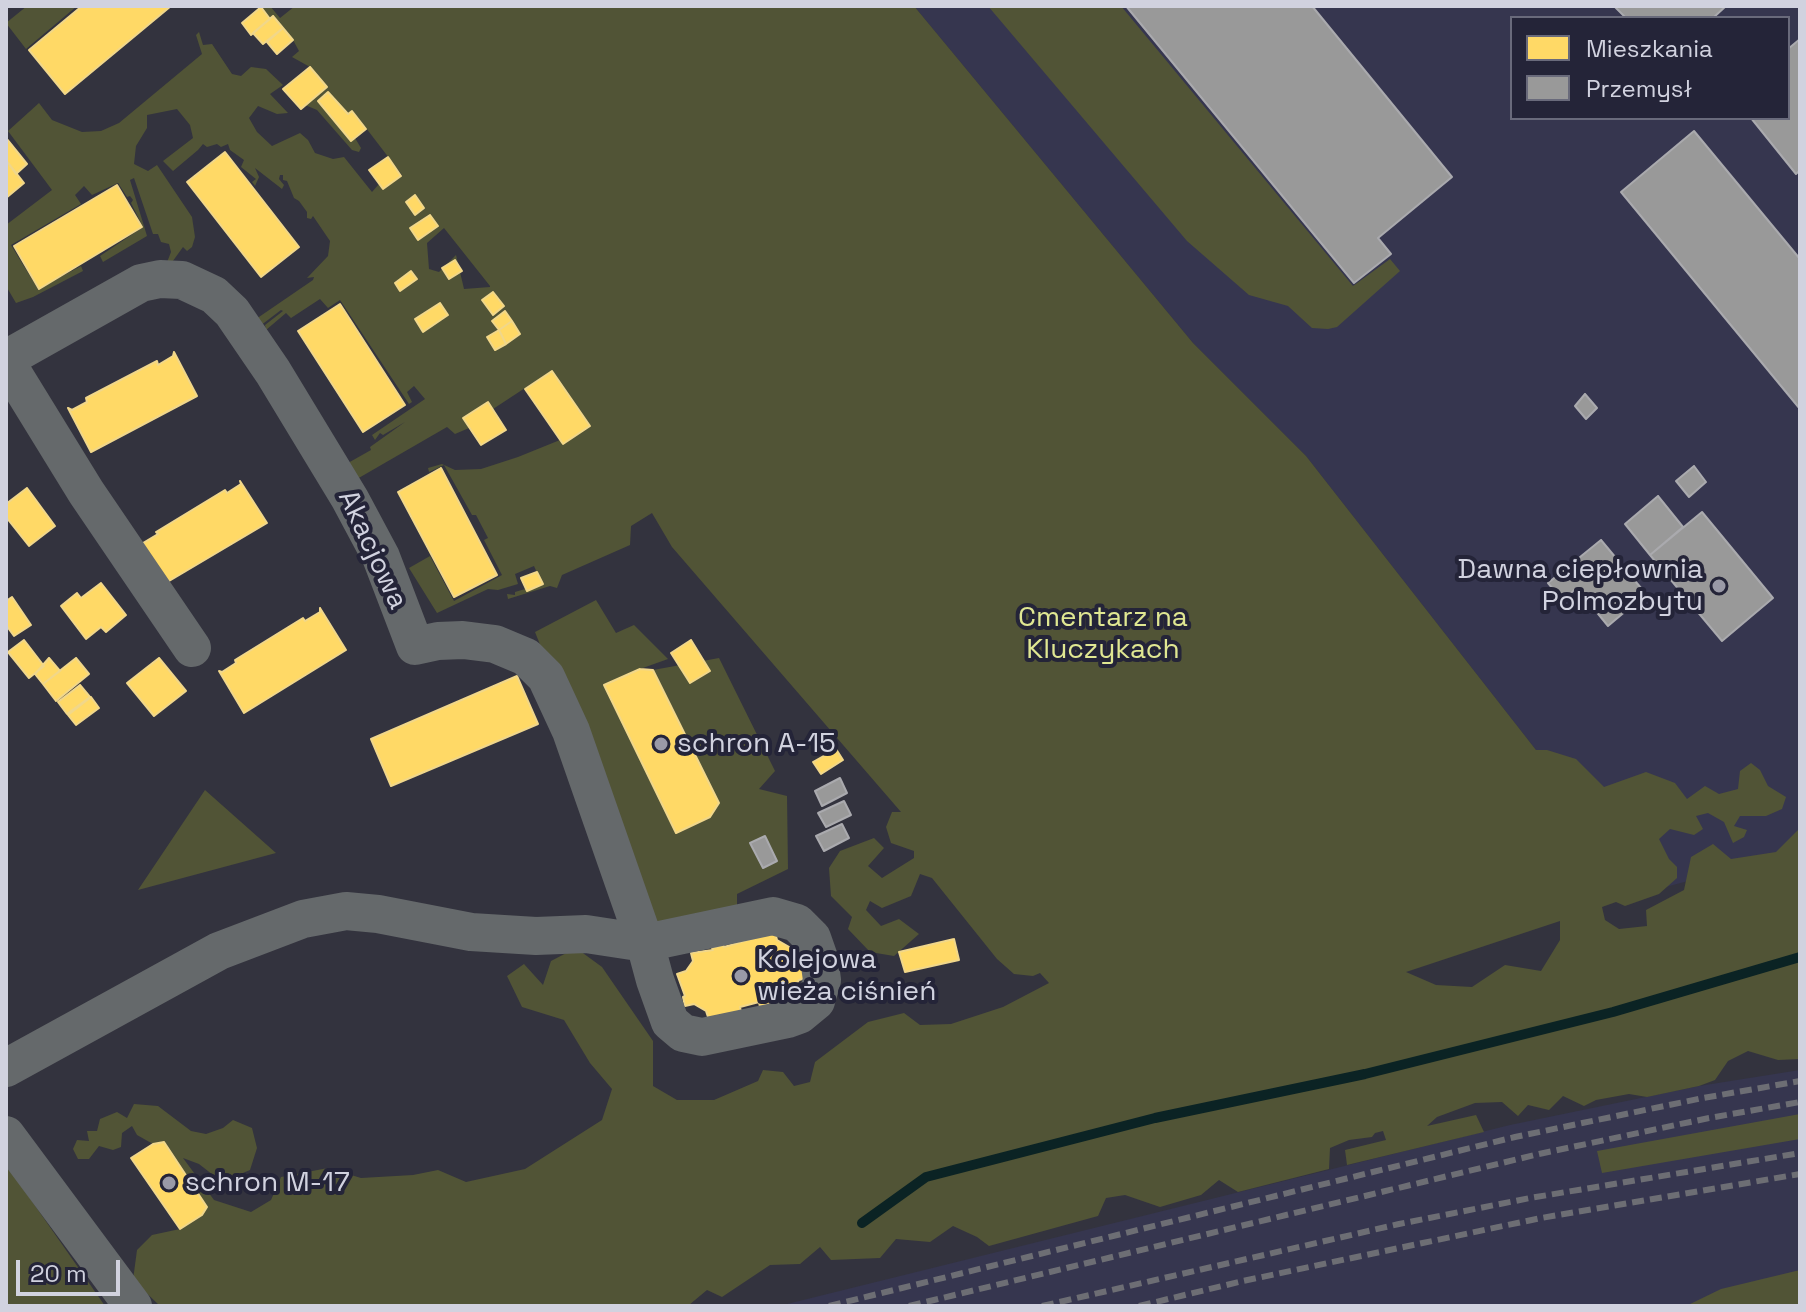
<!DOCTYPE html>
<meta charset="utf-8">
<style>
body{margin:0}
#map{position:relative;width:1806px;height:1312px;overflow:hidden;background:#33333e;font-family:"Space Grotesk",sans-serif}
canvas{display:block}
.frame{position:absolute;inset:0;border:8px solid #d1d2df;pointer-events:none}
.legend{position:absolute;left:1510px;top:16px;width:280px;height:104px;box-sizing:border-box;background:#242438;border:2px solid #696a7b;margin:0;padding:10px 14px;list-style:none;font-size:24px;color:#d1d2df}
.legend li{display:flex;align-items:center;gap:16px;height:40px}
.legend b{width:40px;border:2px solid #696a7b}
.scale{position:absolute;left:16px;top:1260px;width:104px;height:36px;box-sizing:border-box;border:4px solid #d1d2df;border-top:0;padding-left:10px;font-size:24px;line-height:28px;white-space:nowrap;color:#d1d2df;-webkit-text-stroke:6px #242438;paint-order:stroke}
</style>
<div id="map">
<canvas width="1806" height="1312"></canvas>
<div class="frame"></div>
<ul class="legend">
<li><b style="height:22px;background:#ffd966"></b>Mieszkania</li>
<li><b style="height:22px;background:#999"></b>Przemysł</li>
</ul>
<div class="scale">20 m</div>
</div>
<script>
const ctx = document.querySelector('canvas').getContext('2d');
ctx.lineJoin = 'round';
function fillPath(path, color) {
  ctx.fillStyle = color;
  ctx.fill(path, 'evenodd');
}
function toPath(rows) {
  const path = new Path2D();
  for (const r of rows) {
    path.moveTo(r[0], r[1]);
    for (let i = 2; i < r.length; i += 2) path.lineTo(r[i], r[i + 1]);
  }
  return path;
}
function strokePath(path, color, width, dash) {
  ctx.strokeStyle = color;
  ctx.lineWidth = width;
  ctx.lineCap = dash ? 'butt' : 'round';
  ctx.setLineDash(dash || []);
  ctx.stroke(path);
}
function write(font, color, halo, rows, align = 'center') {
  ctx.font = font + ' "Space Grotesk",sans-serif';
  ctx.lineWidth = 8;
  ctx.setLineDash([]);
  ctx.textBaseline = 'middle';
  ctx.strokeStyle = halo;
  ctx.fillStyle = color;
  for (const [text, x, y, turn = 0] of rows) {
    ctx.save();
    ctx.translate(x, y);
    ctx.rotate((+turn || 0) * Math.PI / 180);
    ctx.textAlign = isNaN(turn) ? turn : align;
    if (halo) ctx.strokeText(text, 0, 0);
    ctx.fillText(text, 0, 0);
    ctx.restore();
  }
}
fillPath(toPath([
 [914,6,1800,6,1800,851,1647,892,1306,456,1193,343],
 [1512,18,1788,18,1788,118,1512,118],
 [1800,1070,1800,1306,779,1306,1510,1125,1699,1086]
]), '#36364f');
fillPath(toPath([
 [27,6,77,6,26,49,6,23],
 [257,6,270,6,280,18,295,6,914,6,1193,343,1306,456,1536,750,1547,750,1576,759,1604,787,1646,772,1675,783,1687,799,1705,786,1719,794,1738,789,1740,771,1751,763,1760,770,1768,786,1786,797,1782,809,1766,816,1740,816,1734,826,1747,830,1744,837,1733,843,1724,822,1708,813,1696,816,1703,829,1694,835,1670,829,1659,839,1669,859,1677,867,1677,878,1659,894,1625,906,1616,902,1602,907,1605,920,1619,929,1647,926,1646,910,1684,890,1691,857,1713,844,1731,859,1776,852,1800,828,1800,1059,1778,1060,1748,1051,1728,1061,1715,1080,1699,1086,1647,1097,1629,1094,1596,1100,1584,1106,1563,1096,1549,1110,1528,1105,1518,1116,1502,1102,1475,1103,1437,1117,1427,1126,1476,1115,1484,1132,1347,1165,1345,1150,1386,1140,1383,1131,1375,1133,1372,1137,1349,1140,1330,1148,1329,1169,1238,1192,1219,1180,1201,1195,1160,1207,1125,1195,1106,1198,1098,1216,989,1246,977,1237,953,1226,930,1242,896,1239,880,1258,831,1260,820,1247,800,1264,770,1265,722,1297,707,1290,689,1305,160,1306,133,1280,137,1250,152,1235,180,1229,202,1215,207,1206,164,1142,153,1144,137,1135,132,1126,122,1133,121,1147,113,1150,99,1146,89,1159,78,1159,73,1149,77,1140,89,1141,87,1131,97,1131,100,1119,117,1112,127,1118,134,1104,158,1106,191,1131,206,1134,223,1128,233,1120,252,1128,257,1148,250,1170,222,1182,199,1164,183,1158,214,1200,251,1212,271,1200,281,1177,328,1168,361,1178,413,1175,438,1170,466,1182,525,1169,602,1120,612,1089,590,1063,564,1020,522,1007,507,976,524,964,543,985,551,961,576,948,602,967,653,1041,653,1086,677,1100,714,1100,758,1081,763,1070,783,1072,794,1086,810,1082,815,1062,868,1022,904,1013,920,1025,951,1024,1003,1007,1049,983,1040,973,1033,976,1014,974,997,959,932,878,920,874,911,896,882,908,870,901,866,910,881,926,899,919,919,934,894,956,870,952,848,929,852,917,831,896,829,868,840,851,874,838,884,848,868,866,882,878,914,858,914,851,891,843,886,827,892,812,901,812,672,547,652,513,631,526,630,545,562,575,557,588,550,586,508,599,507,594,515,595,515,592,542,584,534,566,515,574,518,584,498,590,488,589,437,613,409,568,430,556,454,601,502,575,484,540,488,538,476,515,472,515,444,465,429,472,428,468,442,464,455,470,481,469,518,457,560,440,564,444,590,425,551,371,493,409,464,418,469,428,455,434,447,427,357,479,348,463,371,450,370,447,405,422,383,435,380,433,375,440,372,435,425,399,414,386,407,392,412,402,409,404,340,300,328,308,320,299,291,318,286,313,266,330,265,325,283,311,281,310,260,326,256,319,313,280,314,277,307,278,328,256,330,241,313,216,311,219,307,218,307,212,299,201,294,198,287,181,283,180,283,175,280,175,279,179,284,185,282,189,255,168,259,177,255,186,252,182,256,179,241,167,244,160,230,150,228,144,221,147,217,144,207,147,203,144,198,150,173,171,163,161,193,138,190,125,177,109,147,115,147,128,136,146,134,164,148,171,157,165,192,217,195,237,192,247,187,251,183,247,170,265,166,265,171,252,169,244,161,242,158,234,153,234,134,178,130,180,147,236,103,262,100,256,143,227,131,203,133,200,130,196,127,197,118,183,92,195,84,186,75,195,81,204,11,245,38,289,81,266,83,271,33,297,16,303,6,286,6,225,52,190,8,131,39,103,52,120,82,132,101,131,119,123,202,54,196,35,199,32,203,45,212,44,232,74,241,76,251,67,266,69,283,85,270,94,288,113,277,114,258,106,249,118,257,132,272,146,300,133,308,140,315,153,333,159,344,157,372,192,379,184,383,189,402,175,353,111,348,114,328,93,318,101,350,141,355,138,361,148,359,152,352,150,317,110,305,105,327,87,310,67,292,57,299,51,293,40,274,17,270,19,261,8],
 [444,228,490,286,490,287,464,289,456,255,439,272,429,269,427,243],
 [1560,921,1560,940,1541,971,1505,965,1472,987,1436,985,1406,972],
 [988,6,1121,6,1353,286,1390,259,1400,271,1337,327,1328,329,1312,328,1288,306,1249,295,1187,241],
 [596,600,616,633,634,625,668,659,640,669,604,685,676,833,710,817,719,803,653,670,719,658,775,771,759,789,787,796,788,869,737,894,737,909,654,931,535,632],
 [205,790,276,853,138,890],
 [1800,1114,1800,1139,1602,1173,1597,1151],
 [6,1164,105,1306,6,1306],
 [1800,1270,1800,1306,1686,1306,1721,1289]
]), '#515436');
const homes = toPath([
 [82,6,171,6,65,94,29,50,82,6],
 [261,7,270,19,251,35,242,23,261,7],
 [273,16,283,28,263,44,253,33,273,16],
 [283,28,293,40,277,54,267,42,283,28],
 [310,67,327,87,301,109,283,89,310,67],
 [328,92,348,114,352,111,366,129,351,141,318,101,328,92],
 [6,138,27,164,16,174,6,160,6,138],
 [225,152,299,247,261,277,187,182,225,152],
 [388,157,401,176,383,189,369,170,388,157],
 [6,160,24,183,6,198,6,160],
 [117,185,142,227,39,289,14,246,117,185],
 [415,195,424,208,415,215,406,202,415,195],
 [430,215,438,226,418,240,410,228,430,215],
 [455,260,462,271,449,279,442,268,455,260],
 [411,271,417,279,400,291,395,283,411,271],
 [493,292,504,306,493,315,482,300,493,292],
 [440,303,448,315,423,332,415,319,440,303],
 [340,304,405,405,363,432,298,331,340,304],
 [505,311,512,321,499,330,492,321,505,311],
 [512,321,520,334,506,344,499,330,512,321],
 [499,330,506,344,495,350,487,337,499,330],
 [174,352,197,396,91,452,68,408,72,410,87,402,86,398,157,361,158,365,173,356,174,352],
 [552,371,590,426,563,444,525,389,552,371],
 [488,402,506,430,481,445,463,418,488,402],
 [441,468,497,575,454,597,398,492,441,468],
 [240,481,267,523,164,584,143,543,158,534,156,532,225,490,227,493,241,484,240,481],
 [27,488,55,526,29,546,6,517,6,504,27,488],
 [537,572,543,584,527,591,521,578,537,572],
 [101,583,126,615,106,632,101,627,86,639,61,606,77,593,81,598,101,583],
 [12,597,31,625,14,636,6,625,6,601,12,597],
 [320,608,346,650,244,713,219,671,222,672,236,663,235,660,303,618,305,621,320,612,320,608],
 [24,640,44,666,29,678,8,652,24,640],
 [691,640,710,671,690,683,671,653,691,640],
 [49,658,60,671,43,684,35,674,49,658],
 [76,658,89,674,56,701,43,684,76,658],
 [159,658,186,691,154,716,127,683,159,658],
 [640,669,653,670,719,803,710,817,676,833,604,685,640,669],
 [517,676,538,724,391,786,371,739,517,676],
 [80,685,90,697,67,714,58,702,80,685],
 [91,697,99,708,76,725,68,715,91,697],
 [836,749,843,760,821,774,813,762,836,749],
 [775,932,777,940,791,948,798,947,806,978,799,980,790,991,792,999,783,1002,782,1000,760,1007,759,1002,740,1007,741,1012,709,1020,706,1011,694,1004,685,1006,683,997,685,996,677,974,686,971,693,961,691,953,713,950,712,948,723,945,724,947,775,932],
 [954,939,959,960,905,972,899,952,954,939],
 [164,1142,207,1207,202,1215,180,1229,131,1158,153,1144,164,1142]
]);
fillPath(homes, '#ffd966');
strokePath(homes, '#f1d78a', 2);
const industry = toPath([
 [1126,6,1312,6,1452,177,1378,238,1391,254,1354,283,1126,6],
 [1614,6,1726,6,1713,18,1626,18,1614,6],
 [1800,39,1800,170,1796,174,1751,118,1788,118,1788,49,1800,39],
 [1694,131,1800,259,1800,409,1621,192,1694,131],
 [1585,394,1597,408,1586,419,1575,406,1585,394],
 [1694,466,1706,482,1689,497,1676,481,1694,466],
 [1658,496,1683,527,1650,555,1625,524,1658,496],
 [1702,512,1773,598,1722,641,1650,555,1702,512],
 [1601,540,1646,594,1608,626,1577,588,1562,600,1548,583,1601,540],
 [840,778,847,793,822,806,815,791,840,778],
 [844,801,851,815,826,827,818,813,844,801],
 [842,824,849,838,824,851,816,836,842,824],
 [765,836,777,861,763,868,750,843,765,836]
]);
fillPath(industry, '#999');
strokePath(industry, '#aaaaae', 2);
strokePath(toPath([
 [862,1223,926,1177,1155,1118,1365,1074,1613,1012,1800,957]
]), '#0b2324', 10);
strokePath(toPath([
 [6,359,141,283,160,279,182,280,214,295,232,312,273,372,350,499,381,557,415,646,438,641,463,640,495,644,526,657,546,677,571,731,645,943,655,980,670,1022,683,1033,702,1037,788,1019,799,1015,816,1001,822,980,819,958,812,938,797,923,773,916,645,943,586,934,536,936,471,932,378,914,346,911,303,919,219,951,6,1068],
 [6,362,86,492,192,648],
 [6,1135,133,1306]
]), '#65696b', 38);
strokePath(toPath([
 [829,1306,1515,1137,1703,1098,1800,1081],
 [909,1306,1539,1154,1709,1118,1800,1102],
 [1042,1306,1399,1224,1530,1198,1800,1153],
 [1139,1306,1243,1281,1541,1218,1800,1174]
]), '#6d6e74', 6, [12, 6]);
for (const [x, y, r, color] of [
 [1719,586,8,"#9a9aa7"],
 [661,744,8,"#9a9aa7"],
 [741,976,8,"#9a9aa7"],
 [169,1183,8,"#9a9aa7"]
]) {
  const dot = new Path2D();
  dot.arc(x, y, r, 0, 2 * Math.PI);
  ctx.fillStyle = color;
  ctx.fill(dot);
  strokePath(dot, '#242438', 3);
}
write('28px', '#d1d2df', '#242438', [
 ["Akacjowa",372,550,65]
]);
write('28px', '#d1d2df', '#242438', [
 ["Dawna ciepłownia",1703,570,"right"],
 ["Polmozbytu",1703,602,"right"],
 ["schron A-15",677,744],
 ["Kolejowa",757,960],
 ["wieża ciśnień",757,992],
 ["schron M-17",185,1183]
], 'left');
write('28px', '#e0e792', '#242438', [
 ["Cmentarz na",1103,618],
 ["Kluczykach",1103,650]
]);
</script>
